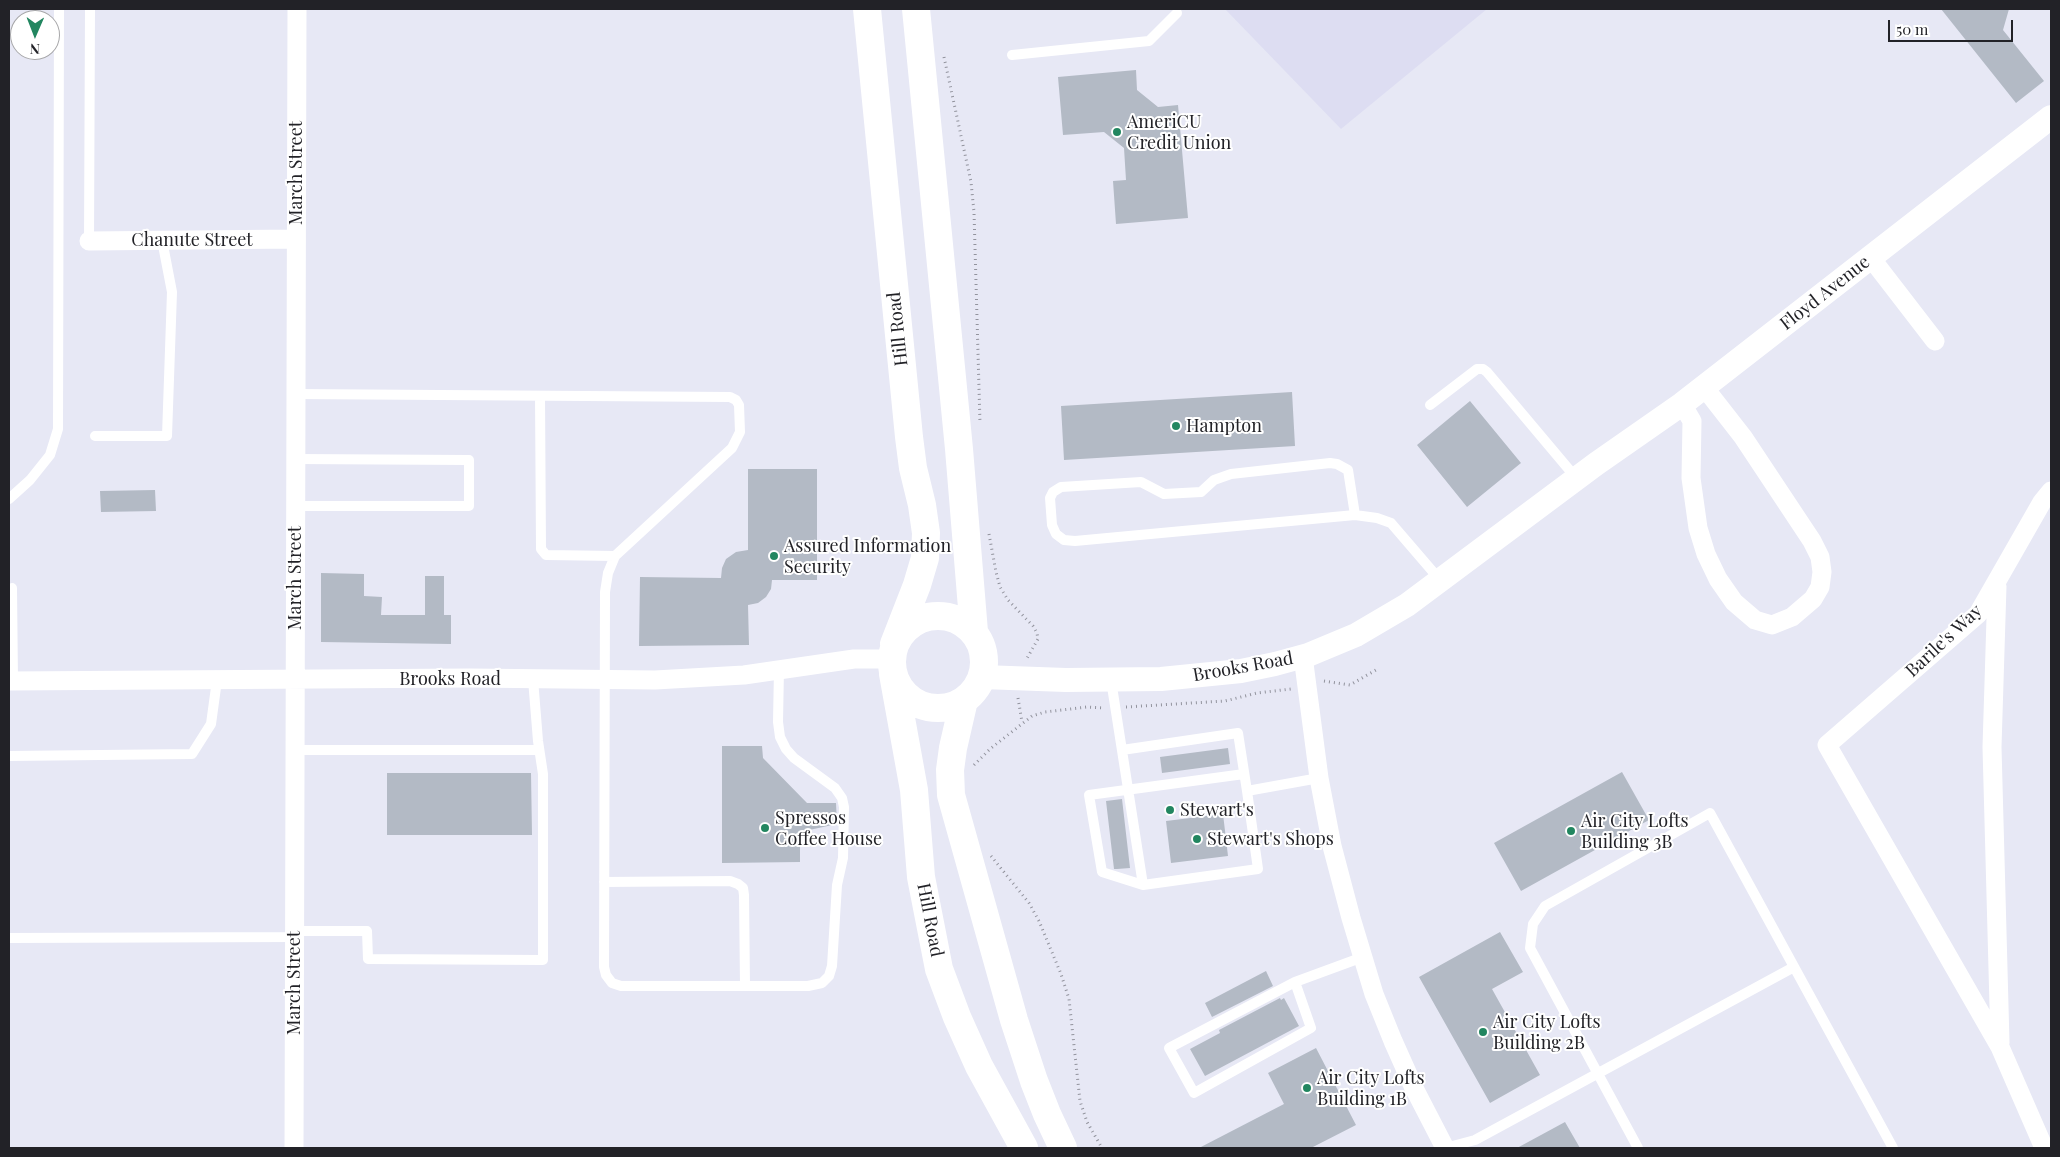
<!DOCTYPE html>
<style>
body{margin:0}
#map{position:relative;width:2060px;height:1157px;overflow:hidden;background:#e7e8f5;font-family:"Playfair Display",serif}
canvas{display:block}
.frame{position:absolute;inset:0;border:10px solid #222227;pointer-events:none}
.north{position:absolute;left:10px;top:10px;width:50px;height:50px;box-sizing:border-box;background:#fff;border:1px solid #a7a7a9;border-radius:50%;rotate:181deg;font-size:14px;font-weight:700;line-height:20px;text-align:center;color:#222227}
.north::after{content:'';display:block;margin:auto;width:18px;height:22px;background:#228660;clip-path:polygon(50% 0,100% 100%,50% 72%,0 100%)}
.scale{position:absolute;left:1888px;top:20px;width:125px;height:22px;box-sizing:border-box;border:2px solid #222227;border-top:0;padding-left:6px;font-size:15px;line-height:18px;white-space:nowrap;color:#222227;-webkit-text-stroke:4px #fff;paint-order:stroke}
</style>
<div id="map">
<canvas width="2060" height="1157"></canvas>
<div class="frame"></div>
<div class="north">N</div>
<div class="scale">50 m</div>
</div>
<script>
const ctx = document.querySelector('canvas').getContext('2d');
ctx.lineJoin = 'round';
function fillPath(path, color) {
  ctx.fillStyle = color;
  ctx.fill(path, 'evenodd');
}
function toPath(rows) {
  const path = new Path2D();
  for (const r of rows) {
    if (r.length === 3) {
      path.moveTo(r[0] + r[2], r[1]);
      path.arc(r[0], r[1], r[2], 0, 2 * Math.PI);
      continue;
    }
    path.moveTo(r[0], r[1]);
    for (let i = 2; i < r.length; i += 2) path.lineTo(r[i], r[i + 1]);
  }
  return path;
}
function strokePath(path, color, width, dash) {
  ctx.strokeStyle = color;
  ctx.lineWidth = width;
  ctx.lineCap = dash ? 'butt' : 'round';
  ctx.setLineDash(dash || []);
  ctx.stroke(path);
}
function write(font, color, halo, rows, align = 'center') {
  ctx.font = font + ' "Playfair Display",serif';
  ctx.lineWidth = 4;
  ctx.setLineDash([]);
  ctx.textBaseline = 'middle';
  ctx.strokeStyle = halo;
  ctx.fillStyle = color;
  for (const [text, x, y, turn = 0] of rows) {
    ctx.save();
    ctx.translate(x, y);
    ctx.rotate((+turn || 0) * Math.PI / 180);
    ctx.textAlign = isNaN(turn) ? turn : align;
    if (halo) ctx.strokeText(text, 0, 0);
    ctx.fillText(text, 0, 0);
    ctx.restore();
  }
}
fillPath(toPath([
 [1225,9,1487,9,1341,129]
]), '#ddddf2');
fillPath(toPath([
 [1941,9,2009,9,2003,30,2044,81,2016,103],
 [1136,70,1137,90,1158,107,1178,105,1188,218,1116,224,1113,181,1126,180,1124,148,1104,132,1063,135,1058,77],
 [1292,392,1295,446,1064,460,1061,406],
 [1470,401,1521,463,1467,507,1417,445],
 [748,469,817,469,817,580,772,580,771,589,766,597,758,603,748,605,749,645,639,646,640,577,721,578,722,568,726,559,736,552,748,550],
 [155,490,156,511,101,512,100,491],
 [321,573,364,574,364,596,382,597,381,615,425,615,425,576,444,576,444,615,451,615,451,644,321,642],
 [722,746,762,746,763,758,807,803,836,803,837,824,800,832,800,862,722,863],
 [1228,748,1230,764,1162,773,1160,757],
 [1622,772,1649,820,1521,891,1494,843],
 [387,773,531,773,532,835,387,835],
 [1122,799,1130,868,1117,869,1114,869,1106,801],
 [1223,814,1228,856,1171,863,1166,821],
 [1500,932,1523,972,1492,989,1540,1075,1490,1103,1419,977],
 [1266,971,1273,986,1212,1017,1205,1003],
 [1280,998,1281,1000,1284,998,1299,1026,1205,1076,1190,1049,1220,1033,1219,1030],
 [1316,1048,1356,1125,1311,1148,1199,1148,1284,1104,1268,1073],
 [1565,1122,1580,1148,1517,1148]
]), '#b3bac5');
strokePath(toPath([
 [944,57,971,182,974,212,980,423],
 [989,534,996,572,1000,587,1008,600,1033,626,1037,633,1038,639,1026,660],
 [1324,681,1350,685,1376,670],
 [1018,698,1022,722],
 [1126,707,1225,701,1257,693,1291,689],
 [974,765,990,749,1032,716,1045,712,1062,710,1087,707,1103,708],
 [991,856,1029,903,1039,921,1061,974,1069,999,1080,1101,1087,1122,1102,1148]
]), '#92939d', 3, [1, 4]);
strokePath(toPath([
 [1012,55,1149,41,1177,13],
 [89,241,90,9],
 [295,394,730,397,736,400,739,405,740,432,732,448,615,556,608,573,605,592,604,967,606,975,612,983,621,986,808,986,822,983,829,976,832,966,837,885,843,858,844,807,842,798,835,788,794,758,786,749,780,737,778,722,779,669],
 [540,396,541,549,546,555,615,556],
 [1430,405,1477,369,1483,369,1487,372,1577,479],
 [95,436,167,436,172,292,162,240],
 [9,499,30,480,50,455,58,429,59,9],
 [295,506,469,506,469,460,295,459],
 [1355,515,1348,470,1337,464,1330,463,1231,474,1214,480,1201,492,1164,494,1141,482,1061,487,1053,492,1050,498,1052,525,1056,534,1064,540,1075,541,1355,515,1377,518,1391,523,1440,580],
 [12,588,13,681],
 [1111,680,1143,885,1258,869,1247,791,1319,778],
 [294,750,539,750],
 [1122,750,1238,733,1247,791],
 [9,756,192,754,211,724,217,680],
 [604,882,730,881,738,884,743,888,744,895,745,986],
 [1143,885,1102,872,1089,795,1244,774],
 [295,931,367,931,368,959,543,960,543,774,538,741,533,679],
 [9,938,294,937],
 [1295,982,1311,1028,1194,1093,1169,1048,1295,982,1363,957],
 [1445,1148,1475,1140,1794,967],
 [1638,1148,1530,948,1533,924,1545,906,1710,813,1893,1148]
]), '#fff', 10);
strokePath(toPath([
 [89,241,295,239],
 [1871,258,1935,341],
 [1682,404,1692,421,1691,478,1698,528,1706,554,1718,579,1734,602,1755,620,1772,625,1792,617,1813,599,1820,587,1822,572,1820,557,1812,541,1743,437,1704,387],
 [1997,586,1992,747,2000,1043],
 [1303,656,1319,778,1332,846,1351,918,1374,994,1393,1041,1414,1088,1445,1148],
 [9,681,470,678,655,680,744,675,854,659,891,659],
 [294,1148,297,9],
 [2044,1148,2000,1047,1827,745,1978,614,2042,502,2051,491]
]), '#fff', 19);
strokePath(toPath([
 [982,677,1066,680,1161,679,1241,671,1275,664,1308,655,1356,635,1407,605,1596,464,1682,404,2051,117]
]), '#fff', 24);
strokePath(toPath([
 [867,9,909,437,913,468,922,505,926,533,925,558,917,585,894,644],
 [916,9,959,449,974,632],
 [938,662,46],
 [893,674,914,790,921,877,939,969,957,1017,979,1066,1024,1148],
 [964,700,953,748,950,770,951,795,1014,1020,1034,1081,1047,1114,1063,1148]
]), '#fff', 28);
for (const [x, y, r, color] of [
 [1117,132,5,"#228660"],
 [1176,426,5,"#228660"],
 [774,556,5,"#228660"],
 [1170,810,5,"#228660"],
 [765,828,5,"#228660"],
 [1571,831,5,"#228660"],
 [1197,839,5,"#228660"],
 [1483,1032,5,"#228660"],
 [1307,1088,5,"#228660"]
]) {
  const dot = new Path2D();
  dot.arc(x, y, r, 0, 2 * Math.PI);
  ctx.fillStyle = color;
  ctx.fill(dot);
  strokePath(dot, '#fff', 2);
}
write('18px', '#222227', '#fff', [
 ["AmeriCU",1127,122],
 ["Credit Union",1127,143],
 ["Hampton",1186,426],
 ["Assured Information",784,546],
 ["Security",784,567],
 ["Stewart's",1180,810],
 ["Spressos",775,818],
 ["Coffee House",775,839],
 ["Air City Lofts",1581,821],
 ["Building 3B",1581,842],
 ["Stewart's Shops",1207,839],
 ["Air City Lofts",1493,1022],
 ["Building 2B",1493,1043],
 ["Air City Lofts",1317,1078],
 ["Building 1B",1317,1099]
], 'left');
write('18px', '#222227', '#fff', [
 ["March Street",296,173,-90],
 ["Chanute Street",192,240],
 ["Floyd Avenue",1825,293,-38],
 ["Hill Road",898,329,-96],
 ["March Street",295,578,-90],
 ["Barile's Way",1944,641,-43],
 ["Brooks Road",1243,667,-10],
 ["Brooks Road",450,679],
 ["Hill Road",930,920,79],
 ["March Street",294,983,-90]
]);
</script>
